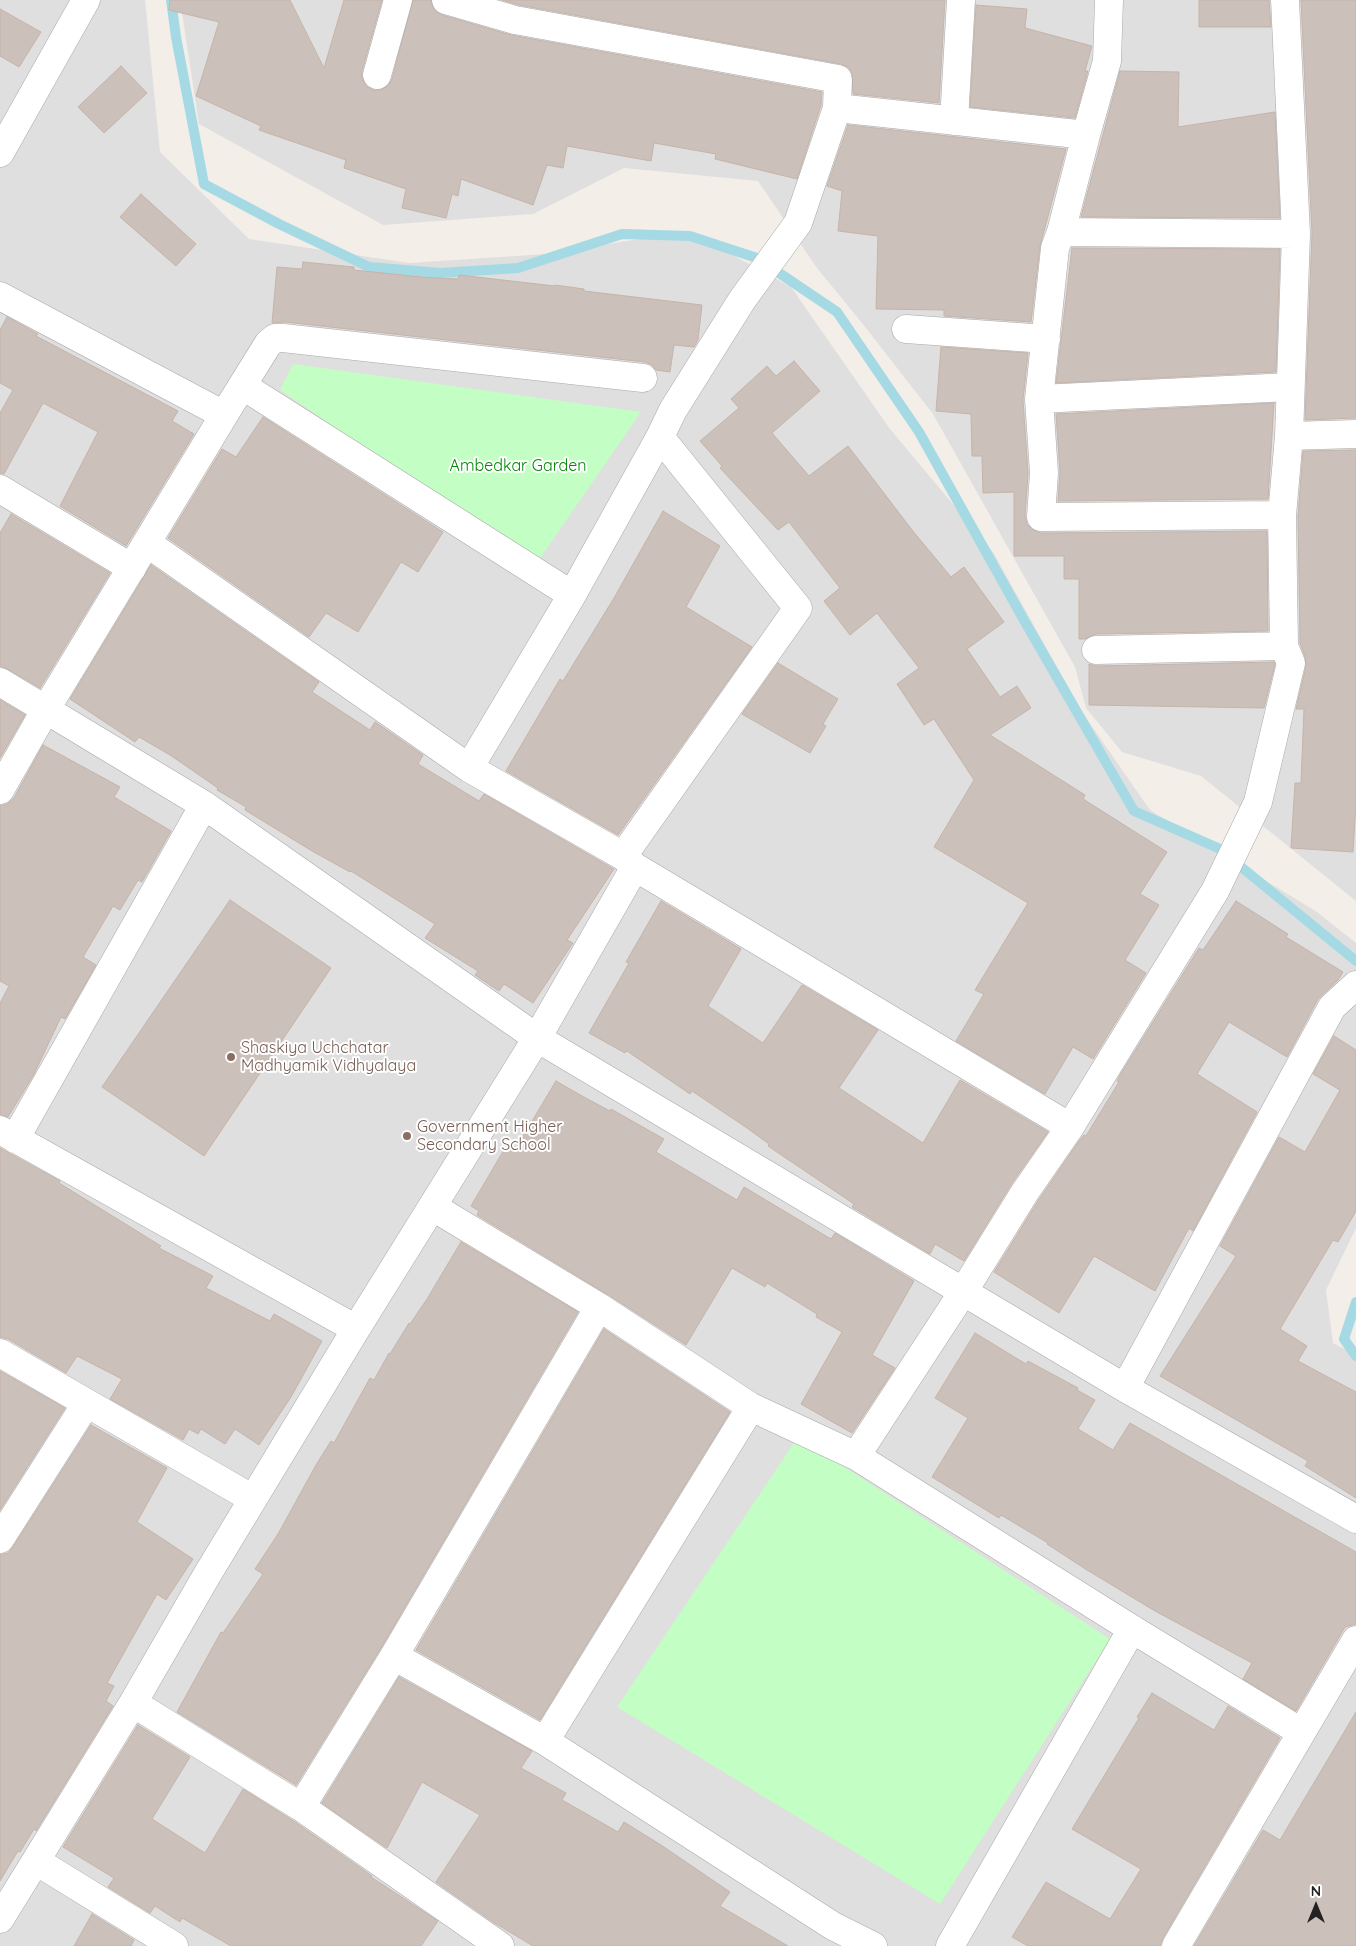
<!DOCTYPE html>
<style>
body{margin:0}
#map{position:relative;width:1356px;height:1946px;overflow:hidden;background:#f3eee8;font-family:Quicksand,sans-serif}
canvas{display:block}
.north{position:absolute;left:1291px;top:1881px;width:50px;height:50px;-webkit-text-stroke:4px #fff;paint-order:stroke;rotate:0deg;font-size:14px;font-weight:700;line-height:20px;text-align:center;color:#222}
.north::after{content:'';display:block;margin:auto;width:18px;height:22px;background:#222;clip-path:polygon(50% 0,100% 100%,50% 72%,0 100%)}
</style>
<div id="map">
<canvas width="1356" height="1946"></canvas>
<div class="north">N</div>
</div>
<script>
const ctx = document.querySelector('canvas').getContext('2d');
ctx.lineJoin = 'round';
function fillPath(path, color) {
  ctx.fillStyle = color;
  ctx.fill(path, 'evenodd');
}
function toPath(rows) {
  const path = new Path2D();
  for (const r of rows) {
    path.moveTo(r[0], r[1]);
    for (let i = 2; i < r.length; i += 2) path.lineTo(r[i], r[i + 1]);
  }
  return path;
}
function strokePath(path, color, width, dash) {
  ctx.strokeStyle = color;
  ctx.lineWidth = width;
  ctx.lineCap = dash ? 'butt' : 'round';
  ctx.setLineDash(dash || []);
  ctx.stroke(path);
}
function write(font, color, halo, rows, align = 'center') {
  ctx.font = font + ' Quicksand,sans-serif';
  ctx.lineWidth = 4;
  ctx.setLineDash([]);
  ctx.textBaseline = 'middle';
  ctx.strokeStyle = halo;
  ctx.fillStyle = color;
  for (const [text, x, y, turn = 0] of rows) {
    ctx.save();
    ctx.translate(x, y);
    ctx.rotate((+turn || 0) * Math.PI / 180);
    ctx.textAlign = isNaN(turn) ? turn : align;
    if (halo) ctx.strokeText(text, 0, 0);
    ctx.fillText(text, 0, 0);
    ctx.restore();
  }
}
fillPath(toPath([
 [0,0,145,0,160,152,249,239,409,263,546,254,689,231,791,287,890,429,993,552,1082,712,1150,810,1317,912,1356,943,1356,1228,1326,1290,1333,1343,1356,1355,1356,1946,0,1946],
 [180,0,1356,0,1356,901,1201,776,1122,752,1086,708,1075,667,933,414,862,323,817,268,758,181,624,168,533,214,383,225,199,124]
]), '#e0dfdf');
fillPath(toPath([
 [293,364,641,412,536,564,280,390],
 [798,1437,1110,1639,940,1904,617,1707]
]), '#c3fec4');
strokePath(toPath([
 [171,0,176,37,204,184,279,224,369,267,440,273,518,268,622,234,690,236,757,258,837,312,919,432,1025,622,1134,811,1218,848,1356,961],
 [1356,1302,1344,1339,1356,1356]
]), '#a5dae4', 10);
const building = toPath([
 [170,0,290,0,324,68,344,0,382,0,362,71,362,78,366,86,373,90,380,90,388,86,392,79,413,0,431,0,434,10,442,15,511,35,822,92,821,105,797,179,715,159,716,154,654,143,651,161,567,146,563,168,547,165,533,205,461,179,458,196,452,194,446,218,402,208,406,189,344,168,346,160,259,130,261,126,196,96,219,22,169,10,170,0],
 [502,0,945,0,939,103,853,94,852,73,848,67,841,64,519,5,502,0],
 [1199,0,1269,0,1271,27,1199,27,1199,0],
 [1301,0,1356,0,1356,418,1305,420,1312,233,1301,0],
 [976,5,1027,9,1025,28,1092,46,1085,71,1088,71,1075,118,970,107,976,5],
 [0,9,41,32,19,67,0,56,0,9],
 [121,66,147,93,104,133,78,107,121,66],
 [1120,71,1179,72,1178,127,1275,112,1280,218,1081,217,1120,71],
 [848,125,1066,149,1040,246,1031,322,944,316,944,310,876,309,878,236,838,231,842,191,827,186,848,125],
 [141,194,196,244,176,266,120,217,141,194],
 [1072,248,1280,249,1276,372,1056,383,1072,248],
 [303,262,354,267,354,270,421,277,458,279,459,275,555,286,555,285,584,289,584,291,702,305,698,340,694,347,674,345,670,372,656,370,652,365,645,362,285,322,272,323,277,267,302,269,303,262],
 [7,317,38,334,36,336,178,411,172,421,194,434,126,546,60,506,98,432,43,403,4,474,0,473,0,413,13,390,0,383,0,330,7,317],
 [941,347,1028,353,1023,400,1028,473,1025,516,1027,524,1033,530,1041,533,1267,531,1268,631,1096,634,1085,639,1079,639,1079,579,1064,579,1064,556,1014,556,1014,492,983,493,982,456,972,456,971,414,936,411,941,347],
 [794,361,820,391,772,433,809,476,848,446,912,530,951,577,964,567,1004,622,967,649,1000,697,1017,686,1031,708,990,735,1085,795,1083,799,1167,852,1140,894,1159,905,1125,960,1146,973,1093,1059,1073,1047,1045,1094,956,1041,984,994,975,990,1028,903,934,847,974,780,934,719,924,725,897,684,919,668,877,613,850,635,824,601,840,588,789,522,778,530,720,468,722,466,700,441,739,408,731,399,767,366,776,376,794,361],
 [1274,403,1268,499,1058,501,1060,472,1056,414,1274,403],
 [263,417,443,532,418,572,401,562,358,632,326,613,309,637,168,538,222,449,236,457,263,417],
 [1356,450,1356,803,1353,852,1291,848,1295,783,1301,783,1304,709,1296,709,1306,666,1305,657,1300,643,1298,516,1303,451,1356,450],
 [663,511,720,546,686,607,752,647,618,835,506,771,560,679,563,681,614,598,663,511],
 [11,514,110,573,40,688,8,669,0,666,0,533,11,514],
 [151,565,319,682,312,692,370,730,375,722,423,755,418,764,479,801,484,794,614,869,567,940,573,943,533,1003,504,984,499,991,475,975,478,971,425,938,435,924,351,871,350,872,312,851,245,810,246,807,217,790,218,788,170,755,139,737,135,742,70,699,151,565],
 [1274,662,1275,664,1264,708,1089,705,1089,664,1096,666,1274,662],
 [778,663,838,699,823,724,826,726,810,753,742,714,778,663],
 [0,700,25,715,0,758,0,700],
 [43,745,120,787,114,797,171,831,142,882,138,880,120,910,113,906,83,957,96,965,65,1019,61,1017,34,1074,8,1117,0,1114,0,1003,9,986,0,981,0,806,7,804,14,798,43,745],
 [230,900,331,968,204,1156,102,1087,230,900],
 [661,901,741,949,708,1006,763,1043,802,985,878,1030,839,1088,923,1143,960,1080,1048,1132,1012,1183,964,1261,935,1244,930,1254,852,1207,854,1204,768,1146,769,1144,747,1128,692,1091,690,1094,627,1051,625,1053,589,1033,629,963,626,962,661,901],
 [1236,901,1288,934,1286,937,1343,972,1338,980,1318,999,1287,1057,1229,1022,1197,1074,1257,1112,1193,1231,1189,1228,1155,1291,1094,1256,1059,1313,994,1272,1038,1201,1079,1141,1084,1135,1086,1136,1119,1082,1117,1081,1120,1075,1199,948,1203,950,1236,901],
 [1334,1036,1356,1050,1356,1211,1338,1242,1333,1240,1280,1329,1307,1346,1298,1361,1356,1392,1356,1498,1305,1466,1308,1461,1160,1376,1236,1256,1220,1246,1279,1137,1305,1152,1340,1090,1313,1074,1334,1036],
 [556,1081,582,1096,610,1111,611,1109,664,1139,656,1152,737,1200,744,1187,831,1239,835,1233,914,1281,872,1355,895,1368,852,1433,801,1404,842,1332,816,1317,817,1314,767,1283,765,1287,732,1268,686,1345,607,1294,477,1215,479,1211,471,1206,508,1143,516,1148,556,1081],
 [0,1148,60,1181,59,1183,161,1246,159,1248,213,1276,206,1288,270,1321,274,1314,322,1341,291,1397,259,1445,235,1429,225,1444,201,1429,198,1434,189,1429,183,1440,110,1399,122,1379,77,1356,66,1373,8,1339,0,1337,0,1148],
 [461,1242,578,1312,381,1648,296,1785,177,1712,221,1632,223,1633,263,1574,255,1569,278,1534,316,1465,331,1441,334,1443,370,1378,374,1380,389,1353,390,1354,409,1323,410,1324,427,1299,461,1242],
 [604,1329,730,1412,540,1720,416,1650,604,1329],
 [975,1333,1026,1364,1028,1361,1078,1388,1077,1390,1095,1400,1078,1429,1113,1450,1130,1423,1356,1552,1356,1624,1345,1627,1296,1711,1243,1679,1252,1663,1155,1611,1087,1570,1047,1544,1048,1543,1001,1515,999,1518,932,1477,968,1418,935,1398,975,1333],
 [0,1371,65,1408,0,1510,0,1371],
 [91,1425,167,1468,137,1522,193,1559,166,1600,157,1594,107,1683,114,1686,106,1701,113,1706,36,1831,34,1829,20,1852,18,1851,0,1881,0,1555,8,1553,13,1547,91,1425],
 [399,1677,532,1751,521,1768,566,1793,562,1800,618,1832,624,1822,661,1845,730,1892,720,1906,788,1946,533,1946,493,1922,436,1882,480,1815,422,1782,387,1848,322,1803,399,1677],
 [1152,1693,1214,1730,1228,1706,1280,1738,1163,1938,1160,1946,1028,1946,1012,1937,1046,1882,1110,1919,1141,1869,1072,1829,1139,1718,1137,1717,1152,1693],
 [1356,1712,1356,1946,1194,1946,1263,1830,1280,1840,1356,1712],
 [138,1725,190,1757,152,1819,205,1853,243,1789,292,1820,372,1876,371,1877,438,1921,421,1946,231,1946,182,1918,180,1922,155,1906,150,1913,108,1887,114,1878,63,1847,138,1725],
 [92,1914,134,1940,131,1946,74,1946,92,1914]
]);
fillPath(building, '#cbc0ba');
strokePath(building, '#c6b4a9', 1);
const minor = toPath([
 [446,0,515,20,838,79,837,108,798,223,742,300,673,410,660,437,572,595,469,768],
 [1109,0,1107,61,1086,135,1061,232,1055,248,1039,399,1044,473,1041,517,1282,515],
 [377,75,398,0],
 [837,108,1086,135],
 [954,121,961,0],
 [0,153,86,0],
 [1061,232,1296,234],
 [0,296,224,415],
 [906,329,1046,339],
 [243,386,572,595],
 [1039,399,1290,387],
 [1289,436,1356,434],
 [0,489,132,568],
 [147,543,469,768,623,856,635,867,1070,1127],
 [1096,650,1284,646],
 [0,682,204,805,537,1038,1125,1388,1356,1519],
 [0,790,46,709,224,415,268,344,275,338,283,338,643,378],
 [623,856,798,608,660,437],
 [0,1130,356,1329],
 [15,1139,204,805],
 [433,1207,599,1307,751,1407,856,1456,1132,1629,1301,1732],
 [0,1353,253,1499],
 [1125,1388,1332,1007,1356,985],
 [856,1456,963,1292,1025,1192,1070,1127,1215,891,1258,802,1291,663,1284,646,1282,515,1289,436,1296,234,1285,0],
 [0,1539,86,1404],
 [394,1656,545,1741,833,1926,873,1946],
 [133,1703,301,1807,500,1946],
 [545,1741,751,1407],
 [301,1807,394,1656,599,1307],
 [36,1861,174,1946],
 [0,1919,133,1703,207,1575,356,1329,537,1038,635,867],
 [950,1946,1132,1629],
 [1176,1946,1356,1640]
]);
strokePath(minor, '#a9a9a9', 29);
strokePath(minor, '#fff', 28);
for (const [x, y, r, color] of [
 [231,1057,5,"#8d6e63"],
 [407,1136,5,"#8d6e63"]
]) {
  const dot = new Path2D();
  dot.arc(x, y, r, 0, 2 * Math.PI);
  ctx.fillStyle = color;
  ctx.fill(dot);
  strokePath(dot, '#fff', 2);
}
write('16px', '#028805', '#fff', [
 ["Ambedkar Garden",518,466]
]);
write('16px', '#785e54', '#fff', [
 ["Shaskiya Uchchatar",241,1048],
 ["Madhyamik Vidhyalaya",241,1066],
 ["Government Higher",417,1127],
 ["Secondary School",417,1145]
], 'left');
</script>
